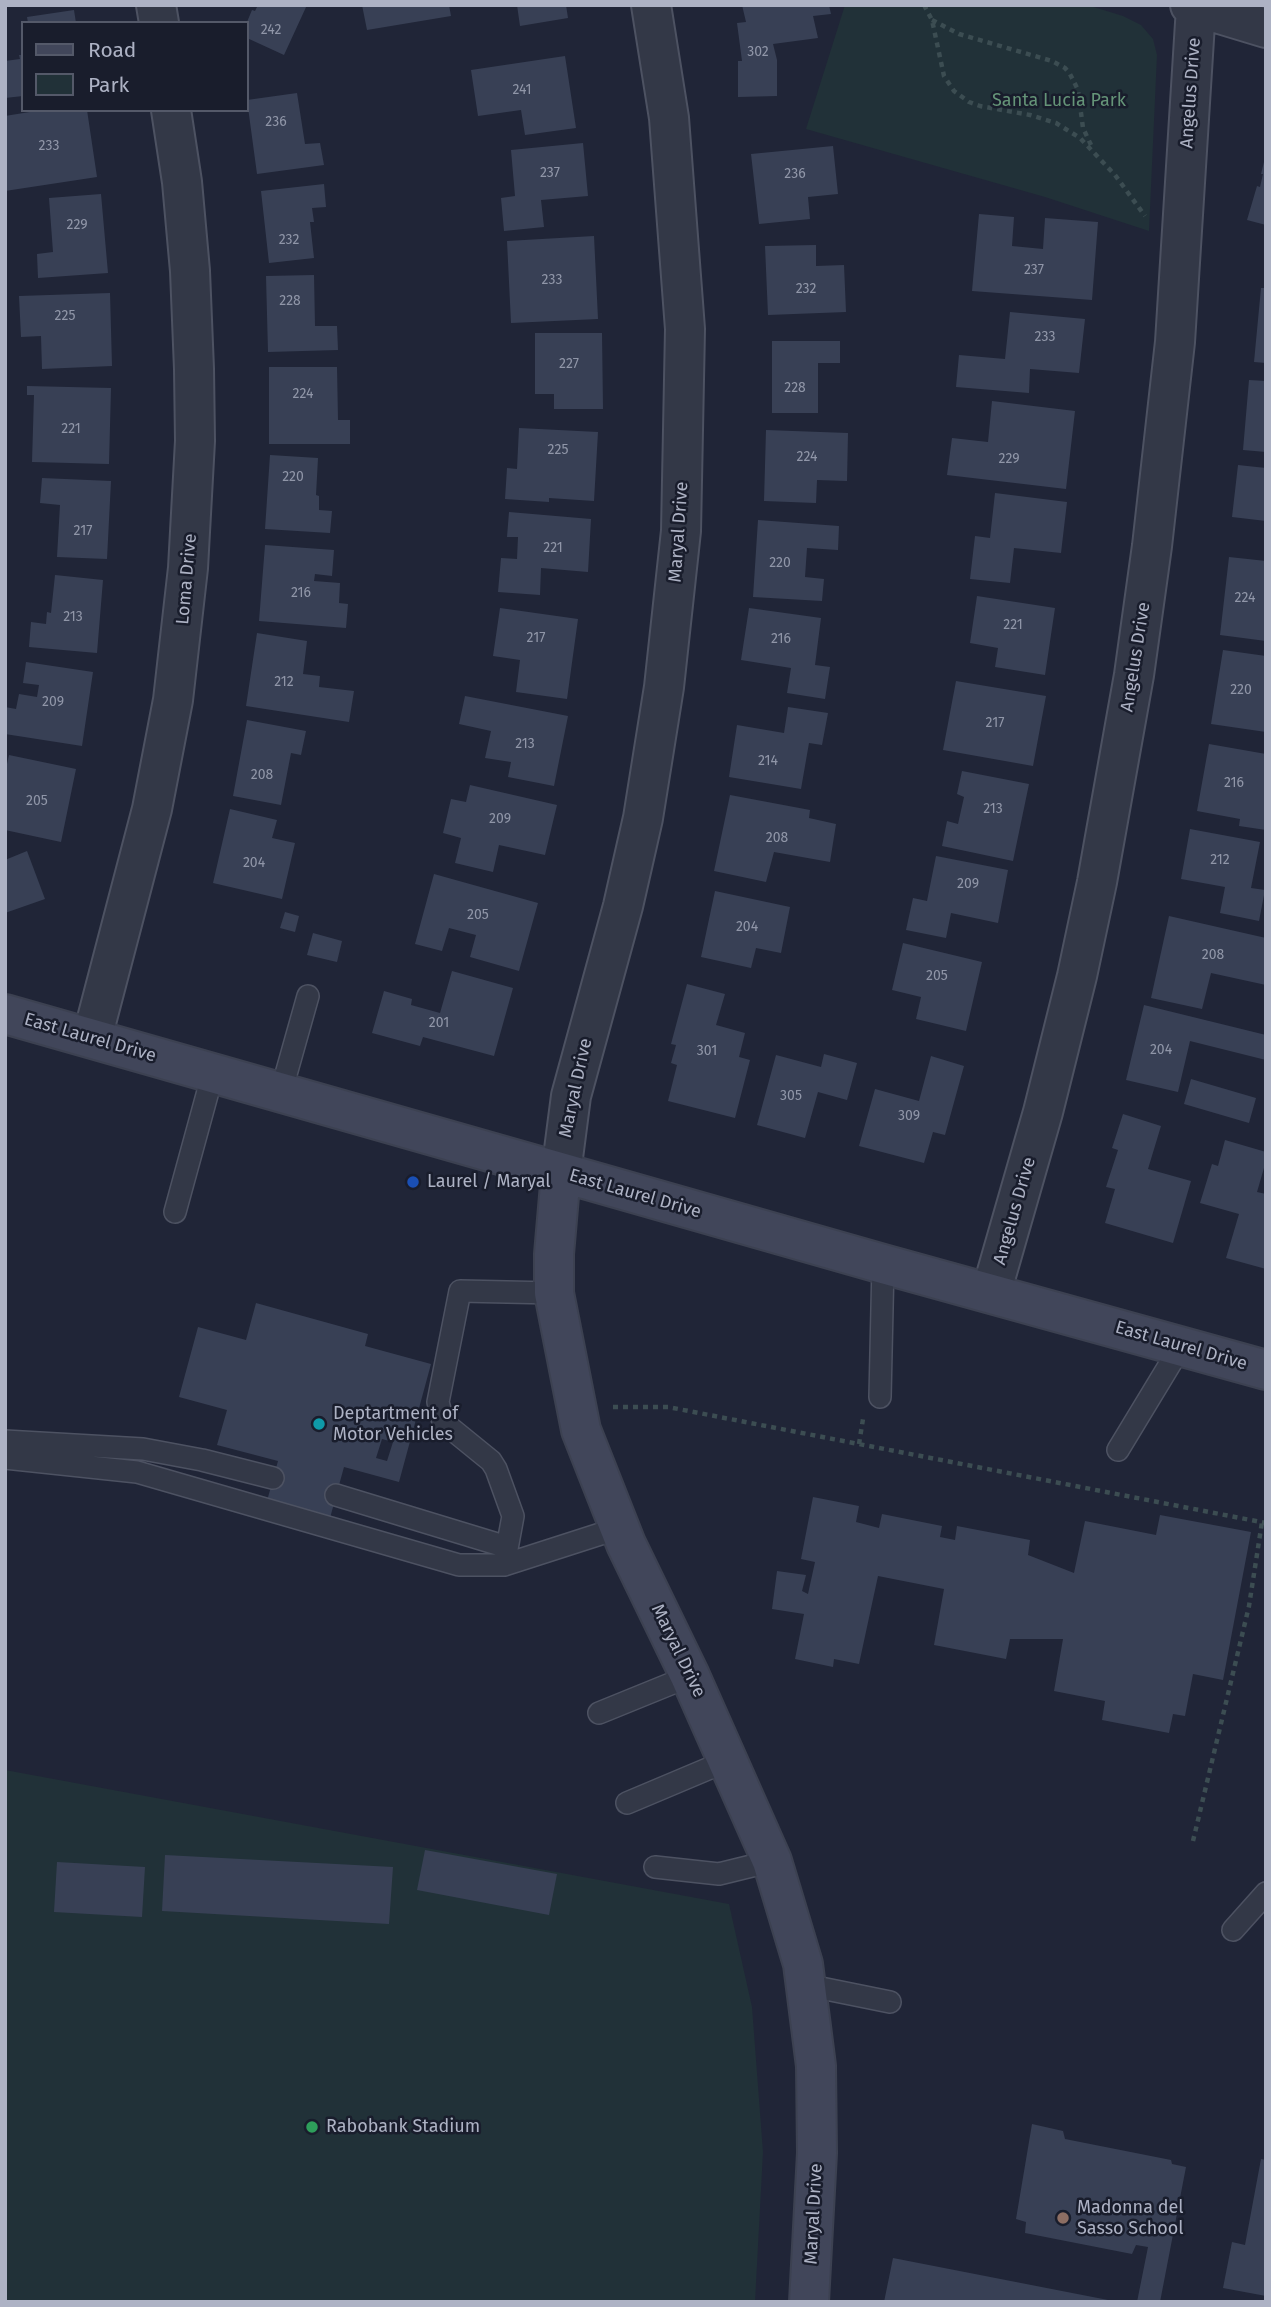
<!DOCTYPE html>
<style>
body{margin:0}
#map{position:relative;width:1271px;height:2307px;overflow:hidden;background:#202537;font-family:"Fira Sans",sans-serif}
canvas{display:block}
.frame{position:absolute;inset:0;border:7px solid #adb2c4;pointer-events:none}
.legend{position:absolute;left:21px;top:21px;width:228px;height:91px;box-sizing:border-box;background:#191d2c;border:2px solid #545969;margin:0;padding:9px 12px;list-style:none;font-size:21px;color:#adb2c4}
.legend li{display:flex;align-items:center;gap:14px;height:35px}
.legend b{width:35px;border:2px solid #545969}
</style>
<div id="map">
<canvas width="1271" height="2307"></canvas>
<div class="frame"></div>
<ul class="legend">
<li><b style="height:9px;background:#41465a"></b>Road</li>
<li><b style="height:19px;background:#213138"></b>Park</li>
</ul>
</div>
<script>
const ctx = document.querySelector('canvas').getContext('2d');
ctx.lineJoin = 'round';
function fillPath(path, color) {
  ctx.fillStyle = color;
  ctx.fill(path, 'evenodd');
}
function toPath(rows) {
  const path = new Path2D();
  for (const r of rows) {
    path.moveTo(r[0], r[1]);
    for (let i = 2; i < r.length; i += 2) path.lineTo(r[i], r[i + 1]);
  }
  return path;
}
function strokePath(path, color, width, dash) {
  ctx.strokeStyle = color;
  ctx.lineWidth = width;
  ctx.lineCap = dash ? 'butt' : 'round';
  ctx.setLineDash(dash || []);
  ctx.stroke(path);
}
function write(font, color, halo, rows, align = 'center') {
  ctx.font = font + ' "Fira Sans",sans-serif';
  ctx.lineWidth = 5;
  ctx.setLineDash([]);
  ctx.textBaseline = 'middle';
  ctx.strokeStyle = halo;
  ctx.fillStyle = color;
  for (const [text, x, y, turn = 0] of rows) {
    ctx.save();
    ctx.translate(x, y);
    ctx.rotate((+turn || 0) * Math.PI / 180);
    ctx.textAlign = isNaN(turn) ? turn : align;
    if (halo) ctx.strokeText(text, 0, 0);
    ctx.fillText(text, 0, 0);
    ctx.restore();
  }
}
fillPath(toPath([
 [845,5,1087,5,1123,16,1141,25,1153,39,1157,55,1149,231,1045,197,806,129],
 [5,1770,729,1904,752,2007,763,2152,755,2302,5,2302]
]), '#213138');
fillPath(toPath([
 [258,5,307,5,284,55,247,38,247,22,252,10,255,11],
 [362,5,449,5,451,16,367,30],
 [517,5,566,5,568,18,520,26],
 [742,5,829,5,831,14,813,16,818,38,773,44,777,60,777,96,738,97,738,61,742,61,737,23,746,22],
 [74,10,76,23,28,23,27,17],
 [19,55,23,55,23,96,5,98,5,61,20,59],
 [565,56,576,128,525,135,521,110,478,116,471,70],
 [297,93,305,144,320,143,324,165,257,174,247,100],
 [42,110,87,110,97,177,5,191,5,116],
 [583,143,588,196,541,200,544,227,504,231,501,198,515,196,511,150],
 [833,146,838,194,808,197,810,219,759,224,751,154],
 [1265,158,1266,158,1266,225,1247,220,1257,186,1260,187,1263,174,1261,174],
 [324,184,326,207,312,208,314,222,310,222,314,258,269,263,261,191],
 [101,194,108,273,38,278,37,254,53,252,49,198],
 [979,214,1014,217,1012,246,1043,249,1045,218,1098,222,1092,300,972,291],
 [594,236,598,319,511,323,507,241],
 [816,245,816,266,844,265,846,312,768,315,765,246],
 [314,275,315,326,337,326,338,350,268,352,266,276],
 [1261,288,1266,288,1266,363,1254,362],
 [110,293,112,366,42,369,41,336,21,337,19,296],
 [1010,312,1085,319,1079,373,1030,369,1029,393,956,387,959,355,1005,359],
 [535,333,602,333,603,409,554,409,554,394,535,394],
 [772,341,840,341,840,363,818,363,818,413,772,413],
 [269,367,337,367,338,420,350,420,350,444,269,444],
 [1249,380,1266,381,1266,452,1243,450],
 [27,386,111,388,109,464,32,462,34,395,27,395],
 [992,401,1075,411,1066,489,947,475,952,438,988,442],
 [519,428,598,432,594,501,549,498,549,502,505,499,507,468,517,469],
 [766,430,848,433,847,481,817,480,816,503,764,501],
 [270,455,318,458,316,495,319,496,319,510,332,511,330,533,265,529],
 [1238,465,1266,468,1266,521,1232,517],
 [42,478,111,481,107,559,57,557,60,505,40,503],
 [995,493,1067,502,1061,553,1014,548,1010,583,970,579,975,536,990,538],
 [509,512,591,519,588,572,541,568,540,595,498,592,501,558,517,559,518,537,507,537],
 [758,520,839,526,838,550,807,548,805,577,824,579,822,601,753,597],
 [265,545,334,550,332,576,315,574,314,581,340,583,339,603,348,604,346,628,259,621],
 [1229,557,1266,561,1266,641,1220,635],
 [55,575,103,580,97,653,29,647,31,622,46,624,47,612,51,613],
 [977,596,1055,608,1045,675,995,667,998,648,970,643],
 [500,608,578,619,567,699,516,692,520,660,493,656],
 [749,608,821,618,815,665,830,667,825,699,787,693,791,668,741,660],
 [257,633,307,641,303,674,320,676,319,687,354,691,349,722,246,706],
 [1223,650,1266,656,1266,732,1211,724],
 [26,662,93,672,82,746,5,734,5,707,16,709,19,694,37,697,39,685,23,683],
 [956,681,1046,696,1033,766,943,750],
 [465,696,568,716,554,786,508,777,511,762,485,758,491,731,459,724],
 [788,707,828,713,822,745,809,743,801,789,729,777,737,725,784,733],
 [247,720,306,731,301,755,291,753,281,805,233,796],
 [1209,744,1266,754,1266,830,1239,826,1240,819,1197,811],
 [9,755,76,769,61,842,5,830,5,773],
 [962,771,1029,784,1013,861,942,846,947,821,958,824,964,797,957,794],
 [470,785,557,805,545,855,499,845,493,872,455,863,461,838,443,833,451,799,466,802],
 [730,795,810,810,809,818,836,824,830,862,774,852,766,882,714,871],
 [230,809,277,820,272,838,295,843,282,899,213,883],
 [1190,829,1260,842,1251,888,1265,890,1259,921,1220,913,1225,887,1181,879],
 [27,851,45,899,5,913,5,860],
 [936,856,1008,870,998,923,951,913,946,938,906,930,913,898,927,901],
 [434,874,538,903,519,971,470,957,476,935,449,928,442,951,415,944],
 [715,891,790,907,781,953,756,948,751,968,701,957],
 [285,912,299,916,295,932,280,928],
 [1169,916,1266,938,1266,985,1211,973,1202,1009,1151,998],
 [313,933,342,941,337,962,307,955],
 [903,943,982,962,966,1031,916,1019,921,997,892,990],
 [452,971,513,988,494,1056,423,1037,420,1046,372,1033,384,991,412,999,411,1005,440,1013],
 [687,984,725,994,716,1025,745,1033,739,1057,750,1060,735,1118,668,1101,677,1065,671,1063,676,1045,671,1044],
 [1144,1005,1266,1035,1266,1060,1190,1041,1178,1092,1126,1080],
 [824,1054,857,1063,847,1100,818,1092,805,1138,757,1125,776,1055,821,1067],
 [931,1056,964,1066,945,1135,933,1132,924,1163,859,1146,875,1089,919,1101],
 [1191,1079,1256,1098,1249,1123,1184,1104],
 [1123,1114,1161,1126,1148,1169,1191,1181,1173,1243,1105,1223,1115,1189,1106,1187,1118,1150,1112,1148],
 [1225,1140,1266,1152,1266,1161,1257,1192,1266,1194,1266,1269,1226,1258,1239,1214,1200,1203,1212,1164,1218,1166],
 [256,1303,368,1334,365,1346,431,1364,399,1482,344,1467,330,1518,267,1501,278,1461,217,1445,227,1410,179,1397,198,1327,246,1340],
 [382,1439,393,1442,387,1461,376,1458],
 [813,1497,859,1506,856,1522,879,1528,882,1514,942,1526,940,1537,955,1540,957,1526,1030,1540,1028,1555,1074,1573,1085,1521,1156,1535,1160,1515,1251,1532,1223,1680,1193,1674,1185,1716,1173,1714,1169,1733,1102,1720,1105,1701,1054,1691,1063,1639,1010,1639,1006,1659,934,1645,944,1589,878,1576,859,1664,834,1659,833,1667,795,1659,804,1614,772,1609,777,1571,806,1575,802,1591,808,1594,815,1562,801,1559],
 [425,1850,557,1874,549,1915,417,1890],
 [165,1855,393,1867,389,1924,162,1911],
 [57,1862,145,1867,142,1917,54,1912],
 [1032,2124,1063,2131,1065,2139,1171,2160,1172,2164,1186,2167,1160,2302,1137,2302,1148,2247,1136,2245,1132,2254,1025,2233,1026,2222,1016,2219],
 [1261,2159,1266,2160,1266,2296,1223,2288,1232,2242,1245,2245],
 [893,2258,1108,2300,1108,2302,884,2302]
]), '#384055');
const lane = toPath([
 [281,1092,308,996],
 [175,1212,213,1073],
 [880,1397,883,1264],
 [5,1441,143,1449,202,1460,273,1478],
 [1118,1450,1181,1346],
 [5,1458,137,1472,459,1565,504,1565,619,1528],
 [336,1495,507,1547],
 [504,1565,513,1516,496,1469,491,1461,443,1422,438,1402,460,1291,554,1293],
 [599,1713,690,1676],
 [627,1803,729,1760],
 [655,1867,719,1874,772,1861],
 [1233,1930,1266,1893],
 [806,1985,890,2002]
]);
const street = toPath([
 [156,5,159,23],
 [1190,5,1266,28],
 [92,1038,152,809,173,700,188,568,195,441,194,369,190,271,182,182,171,110],
 [561,1173,571,1096,623,906,643,818,664,687,681,531,685,329,669,118,651,5],
 [991,1293,1043,1112,1077,976,1097,882,1134,675,1152,546,1175,342,1196,7]
]);
const secondary = toPath([
 [5,1014,883,1264,1266,1370],
 [561,1173,554,1254,554,1293,581,1430,626,1544,690,1676,772,1861,803,1964,816,2066,817,2153,809,2302]
]);
strokePath(lane, '#4d5262', 24);
strokePath(street, '#4d5262', 42);
strokePath(secondary, '#3c4151', 42);
strokePath(toPath([
 [924,5,932,20,944,76,954,91,969,102,980,106,1030,115,1056,123,1080,138,1115,175,1145,216],
 [932,20,959,34,1052,61,1065,68,1070,74,1078,90,1083,128,1091,145],
 [613,1407,668,1407,1266,1523],
 [859,1444,863,1419],
 [1193,1841,1249,1606,1262,1522]
]), '#3c4d52', 4.5, [5, 5]);
strokePath(lane, '#333847', 21);
strokePath(street, '#333847', 38);
strokePath(secondary, '#41465a', 38);
for (const [x, y, r, color] of [
 [413,1182,7,"#1a4fb4"],
 [319,1424,7,"#0f9aa8"],
 [312,2127,7,"#2e9e5b"],
 [1063,2218,7,"#8d6e63"]
]) {
  const dot = new Path2D();
  dot.arc(x, y, r, 0, 2 * Math.PI);
  ctx.fillStyle = color;
  ctx.fill(dot);
  strokePath(dot, '#191d2c', 2.5);
}
write('14px', '#9096a8', null, [
 ["242",271,30],
 ["302",758,52],
 ["241",522,90],
 ["236",276,122],
 ["233",49,146],
 ["237",550,173],
 ["236",795,174],
 ["229",77,225],
 ["232",289,240],
 ["237",1034,270],
 ["233",552,280],
 ["232",806,289],
 ["228",290,301],
 ["225",65,316],
 ["233",1045,337],
 ["227",569,364],
 ["228",795,388],
 ["224",303,394],
 ["221",71,429],
 ["225",558,450],
 ["224",807,457],
 ["229",1009,459],
 ["220",293,477],
 ["217",83,531],
 ["221",553,548],
 ["220",780,563],
 ["216",301,593],
 ["224",1245,598],
 ["213",73,617],
 ["221",1013,625],
 ["217",536,638],
 ["216",781,639],
 ["212",284,682],
 ["220",1241,690],
 ["209",53,702],
 ["217",995,723],
 ["213",525,744],
 ["214",768,761],
 ["208",262,775],
 ["216",1234,783],
 ["205",37,801],
 ["213",993,809],
 ["209",500,819],
 ["208",777,838],
 ["212",1220,860],
 ["204",254,863],
 ["209",968,884],
 ["205",478,915],
 ["204",747,927],
 ["208",1213,955],
 ["205",937,976],
 ["201",439,1023],
 ["204",1161,1050],
 ["301",707,1051],
 ["305",791,1096],
 ["309",909,1116]
]);
write('18px', '#adb2c4', '#191d2c', [
 ["Angelus Drive",1191,93,-86],
 ["Maryal Drive",679,532,-86],
 ["Loma Drive",187,579,-85],
 ["Angelus Drive",1136,657,-81],
 ["East Laurel Drive",90,1038,16],
 ["Maryal Drive",576,1088,-78],
 ["East Laurel Drive",635,1194,16],
 ["Angelus Drive",1015,1211,-74],
 ["East Laurel Drive",1181,1346,16],
 ["Maryal Drive",678,1651,64],
 ["Maryal Drive",814,2214,-87]
]);
write('18px', '#659478', '#191d2c', [
 ["Santa Lucia Park",1059,101]
]);
write('18px', '#adb2c4', '#191d2c', [
 ["Laurel / Maryal",427,1182],
 ["Deptartment of",333,1414],
 ["Motor Vehicles",333,1435],
 ["Rabobank Stadium",326,2127],
 ["Madonna del",1077,2208],
 ["Sasso School",1077,2229]
], 'left');
</script>
